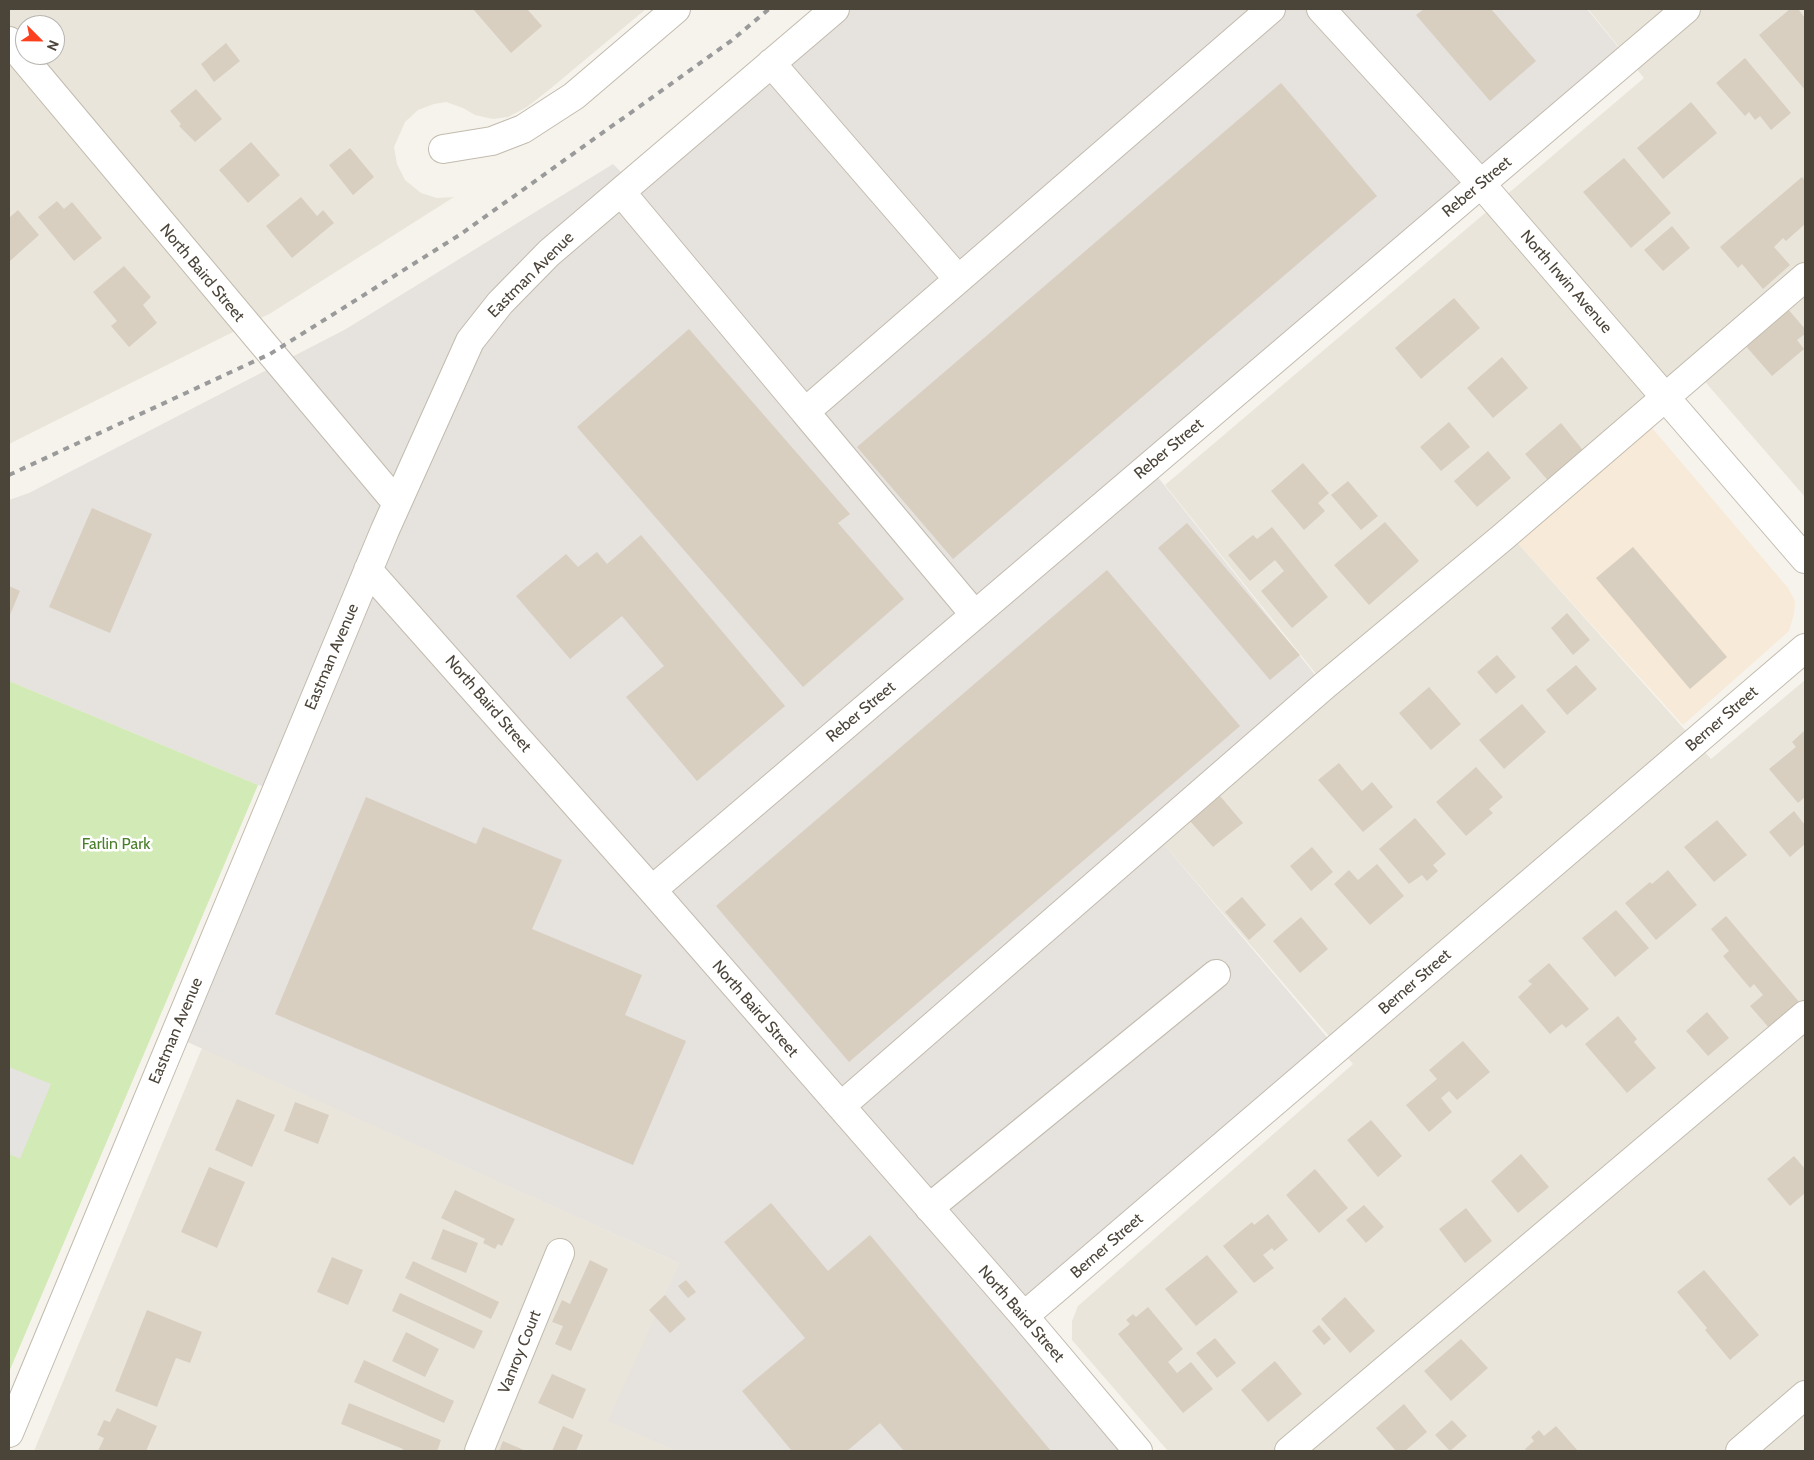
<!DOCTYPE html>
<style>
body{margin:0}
#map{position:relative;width:1814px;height:1460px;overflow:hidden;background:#f6f3ec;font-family:Cabin,sans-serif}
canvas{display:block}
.frame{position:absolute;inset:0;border:10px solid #4b4439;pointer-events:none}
.north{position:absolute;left:15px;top:15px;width:50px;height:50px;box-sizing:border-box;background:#fff;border:1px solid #b7b4b0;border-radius:50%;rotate:113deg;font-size:14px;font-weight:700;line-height:20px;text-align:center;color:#4b4439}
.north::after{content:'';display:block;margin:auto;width:18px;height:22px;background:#fc3f1d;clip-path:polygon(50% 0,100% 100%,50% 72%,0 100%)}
</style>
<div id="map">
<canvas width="1814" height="1460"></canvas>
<div class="frame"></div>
<div class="north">N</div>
</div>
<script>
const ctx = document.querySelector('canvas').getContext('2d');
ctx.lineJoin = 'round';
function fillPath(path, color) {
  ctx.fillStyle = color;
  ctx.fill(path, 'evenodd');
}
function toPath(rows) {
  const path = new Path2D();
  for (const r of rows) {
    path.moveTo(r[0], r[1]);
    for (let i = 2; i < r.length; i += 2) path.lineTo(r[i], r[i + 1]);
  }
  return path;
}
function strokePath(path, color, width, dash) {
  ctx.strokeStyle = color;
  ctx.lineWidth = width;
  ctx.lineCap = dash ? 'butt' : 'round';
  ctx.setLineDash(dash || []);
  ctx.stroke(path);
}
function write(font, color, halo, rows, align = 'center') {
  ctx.font = font + ' Cabin,sans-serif';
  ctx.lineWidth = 5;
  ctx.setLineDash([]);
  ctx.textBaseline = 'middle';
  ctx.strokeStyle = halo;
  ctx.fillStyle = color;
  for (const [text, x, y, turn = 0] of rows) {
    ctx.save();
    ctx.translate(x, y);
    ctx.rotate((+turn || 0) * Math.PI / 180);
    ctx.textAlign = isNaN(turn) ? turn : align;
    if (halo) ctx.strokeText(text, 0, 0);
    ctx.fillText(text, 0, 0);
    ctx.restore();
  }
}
fillPath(toPath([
 [9,9,646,9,550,89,527,107,508,117,493,119,475,115,463,108,446,102,434,104,418,110,405,122,394,147,397,164,405,180,421,193,437,198,454,197,271,313,9,444],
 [25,25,55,25,55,55,25,55],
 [1588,9,1805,9,1805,497,1687,361,1515,540,1711,759,1805,680,1805,1451,1168,1451,1072,1340,1072,1321,1078,1306,1353,1064,1160,840,1332,694,1165,485,1644,78],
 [202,1048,679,1263,609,1421,675,1451,34,1451]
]), '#eae5da');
fillPath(toPath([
 [1647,422,1788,588,1795,601,1794,614,1789,631,1683,725,1515,540]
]), '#f7ead8');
fillPath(toPath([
 [835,9,1587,9,1628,59,1149,466,1324,686,1155,834,1337,1049,1024,1316,1138,1451,675,1451,608,1421,679,1263,174,1036,277,789,258,785,9,681,9,500,29,493,346,329,613,164,631,182]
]), '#e6e2dd');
fillPath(toPath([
 [9,681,258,785,9,1372]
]), '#d2eab5');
fillPath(toPath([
 [9,1067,51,1084,20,1159,9,1154]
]), '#e5e3e0');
fillPath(toPath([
 [473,9,527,9,542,26,511,53],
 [1424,9,1491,9,1536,61,1490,101,1416,15],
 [1790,9,1798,9,1805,18,1805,90,1759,35],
 [226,43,240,61,214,82,201,64],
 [1745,58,1791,113,1771,130,1760,116,1755,120,1749,112,1745,116,1716,83],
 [1281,83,1377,196,953,559,857,447],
 [196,89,222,119,195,142,179,126,181,124,170,111],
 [1691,102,1717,133,1663,179,1637,148],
 [251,142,280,175,248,203,219,170],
 [350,148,374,177,353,195,329,165],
 [1624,158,1671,213,1631,248,1583,192],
 [1802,177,1805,181,1805,224,1786,241,1783,238,1774,247,1790,265,1763,289,1742,264,1738,268,1720,247],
 [301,197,317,216,323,210,334,223,292,258,266,226],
 [57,201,64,209,72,202,102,238,74,261,38,217],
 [18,210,39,235,10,261,9,218],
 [1672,226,1690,248,1663,271,1644,250],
 [124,266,151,297,143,305,157,323,129,347,111,326,117,321,93,292],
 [1454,298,1480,328,1421,379,1395,348],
 [1787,308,1805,329,1805,334,1797,340,1804,349,1772,376,1744,344],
 [689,329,850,514,838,523,904,599,803,687,577,427],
 [1502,357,1528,388,1493,418,1467,388],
 [1449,422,1470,447,1441,471,1420,447],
 [1561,423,1586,454,1551,484,1525,454],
 [1488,451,1511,478,1477,507,1454,481],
 [1303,463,1329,493,1318,503,1325,511,1304,530,1271,491],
 [1348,481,1378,516,1361,530,1331,495],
 [92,508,152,534,110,633,49,607],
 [1385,522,1419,561,1369,605,1334,565],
 [1187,523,1300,655,1270,680,1158,548],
 [1272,527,1328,597,1292,628,1261,591,1284,571,1275,560,1250,581,1228,555,1253,535,1257,539],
 [641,535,785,706,697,781,626,697,664,666,622,616,570,659,516,596,566,554,578,567,597,552,607,564],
 [1633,547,1727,657,1690,689,1596,578],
 [1107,570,1240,726,849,1062,716,906],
 [9,586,20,591,9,617],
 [1567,613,1590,640,1573,655,1551,628],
 [1497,655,1516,677,1496,694,1477,672],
 [1576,665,1597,689,1567,715,1546,690],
 [1429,687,1461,724,1431,750,1399,713],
 [1522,704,1546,732,1504,769,1479,740],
 [1805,730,1805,797,1798,803,1769,769,1796,747,1792,742],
 [1339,763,1362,791,1372,782,1393,807,1363,832,1318,780],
 [1476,767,1503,797,1489,809,1493,813,1466,836,1436,802],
 [1220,796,1243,823,1213,847,1190,821],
 [366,797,476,844,483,827,562,860,532,929,642,975,625,1015,686,1041,633,1165,275,1014],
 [1794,811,1805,825,1805,844,1790,857,1769,832],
 [1415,818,1446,854,1433,865,1438,871,1427,881,1422,875,1409,884,1379,849],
 [1717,820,1747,855,1714,882,1684,847],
 [1312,847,1333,872,1311,891,1290,866],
 [1377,864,1404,896,1370,925,1334,884,1349,870,1358,880],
 [1668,870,1697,905,1656,940,1625,903,1650,882,1652,884],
 [1242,897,1266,925,1249,940,1225,912],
 [1616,910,1649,948,1615,977,1582,938],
 [1726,916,1800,1003,1770,1029,1750,1006,1763,995,1754,984,1750,988,1723,956,1729,951,1711,929],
 [1301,917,1328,949,1300,973,1273,941],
 [1549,963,1589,1009,1566,1028,1562,1024,1550,1034,1518,997,1532,984,1528,981],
 [1707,1012,1729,1038,1708,1056,1686,1031],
 [1618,1016,1637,1039,1634,1042,1656,1068,1627,1093,1585,1044],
 [1463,1041,1490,1072,1457,1100,1449,1091,1441,1098,1452,1112,1429,1132,1406,1105,1437,1079,1429,1070],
 [237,1099,275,1115,252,1167,215,1150],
 [295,1102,329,1115,318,1144,284,1131],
 [1371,1120,1402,1156,1378,1177,1347,1140],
 [1521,1154,1549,1187,1518,1213,1491,1181],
 [1794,1156,1805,1169,1805,1193,1790,1206,1767,1179],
 [209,1167,245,1182,217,1248,181,1232],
 [1315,1169,1348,1208,1319,1233,1286,1195],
 [455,1190,515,1219,502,1246,498,1244,495,1249,483,1243,485,1239,441,1218],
 [771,1203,828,1271,870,1235,1051,1451,904,1451,880,1423,847,1451,792,1451,742,1391,805,1338,724,1242],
 [1364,1205,1384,1227,1366,1243,1346,1220],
 [1466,1208,1492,1241,1465,1263,1439,1229],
 [1268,1214,1288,1240,1274,1251,1272,1248,1263,1255,1274,1268,1254,1283,1223,1246,1252,1222,1254,1225],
 [443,1229,478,1243,466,1273,431,1259],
 [1207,1255,1238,1292,1196,1326,1165,1289],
 [332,1257,363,1270,348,1305,317,1292],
 [590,1260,608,1269,571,1351,555,1344,563,1326,552,1322,562,1300,570,1304],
 [413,1261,499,1302,491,1319,405,1278],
 [1704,1270,1759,1335,1730,1360,1705,1330,1707,1328,1677,1292],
 [686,1280,696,1292,688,1298,678,1286],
 [400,1293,483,1331,474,1349,392,1311],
 [665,1295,686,1319,670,1333,649,1310],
 [1345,1297,1375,1331,1350,1353,1321,1319],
 [1148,1307,1183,1349,1168,1362,1177,1373,1191,1362,1213,1389,1183,1413,1118,1334,1130,1324,1126,1320,1133,1314,1136,1317],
 [147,1310,202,1332,190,1363,176,1358,157,1407,115,1391],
 [1319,1325,1331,1339,1324,1345,1312,1331],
 [406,1332,439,1349,425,1377,392,1361],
 [1215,1338,1236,1363,1217,1378,1196,1353],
 [1461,1339,1488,1368,1451,1401,1424,1371],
 [364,1360,454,1401,444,1423,354,1382],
 [1275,1361,1302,1394,1268,1422,1241,1390],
 [552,1374,586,1389,573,1419,538,1403],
 [349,1403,441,1440,437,1451,402,1451,403,1449,341,1424],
 [1404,1404,1427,1432,1405,1451,1396,1451,1376,1428],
 [117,1408,157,1426,146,1451,98,1451,104,1438,97,1435,104,1420,110,1422],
 [1452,1420,1467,1436,1450,1451,1435,1435],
 [563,1426,583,1435,576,1451,552,1451],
 [1556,1426,1578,1451,1527,1451,1525,1449,1534,1441,1531,1437,1539,1430,1544,1436],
 [503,1441,526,1451,499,1451]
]), '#d8cfc1');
const minor = toPath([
 [1321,9,1481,184,1805,559],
 [9,41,396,502],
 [771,63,958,279],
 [443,149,492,141,523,129,574,96,676,9],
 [621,192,805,412],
 [368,570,652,890,1024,1316,1138,1451],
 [975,615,805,412,1271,9],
 [652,890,1686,9],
 [841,1106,1324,686,1503,537,1805,277],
 [929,1208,1216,974],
 [1024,1316,1805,648],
 [9,1433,385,530,470,341,500,303,549,253,835,9],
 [479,1451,560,1253],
 [1289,1451,1805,1015],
 [1740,1451,1805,1395]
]);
strokePath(minor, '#c2bbae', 30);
strokePath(minor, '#fff', 28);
strokePath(toPath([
 [9,475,270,354,461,234,731,41,769,9]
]), '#9a9a9a', 4, [6, 6]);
write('16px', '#4b4439', '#fff', [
 ["Reber Street",1477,187,-40],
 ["North Baird Street",202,273,50],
 ["Eastman Avenue",531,275,-45],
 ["North Irwin Avenue",1566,282,49],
 ["Reber Street",1169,449,-40],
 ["Eastman Avenue",332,657,-67],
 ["North Baird Street",488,704,49],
 ["Reber Street",861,712,-40],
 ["Berner Street",1722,719,-41],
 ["Berner Street",1415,982,-41],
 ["North Baird Street",755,1009,49],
 ["Eastman Avenue",176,1031,-67],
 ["Berner Street",1107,1246,-41],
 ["North Baird Street",1021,1314,49],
 ["Vanroy Court",520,1352,-68]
]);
write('16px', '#4a7f2a', '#fff', [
 ["Farlin Park",116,844]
]);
</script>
